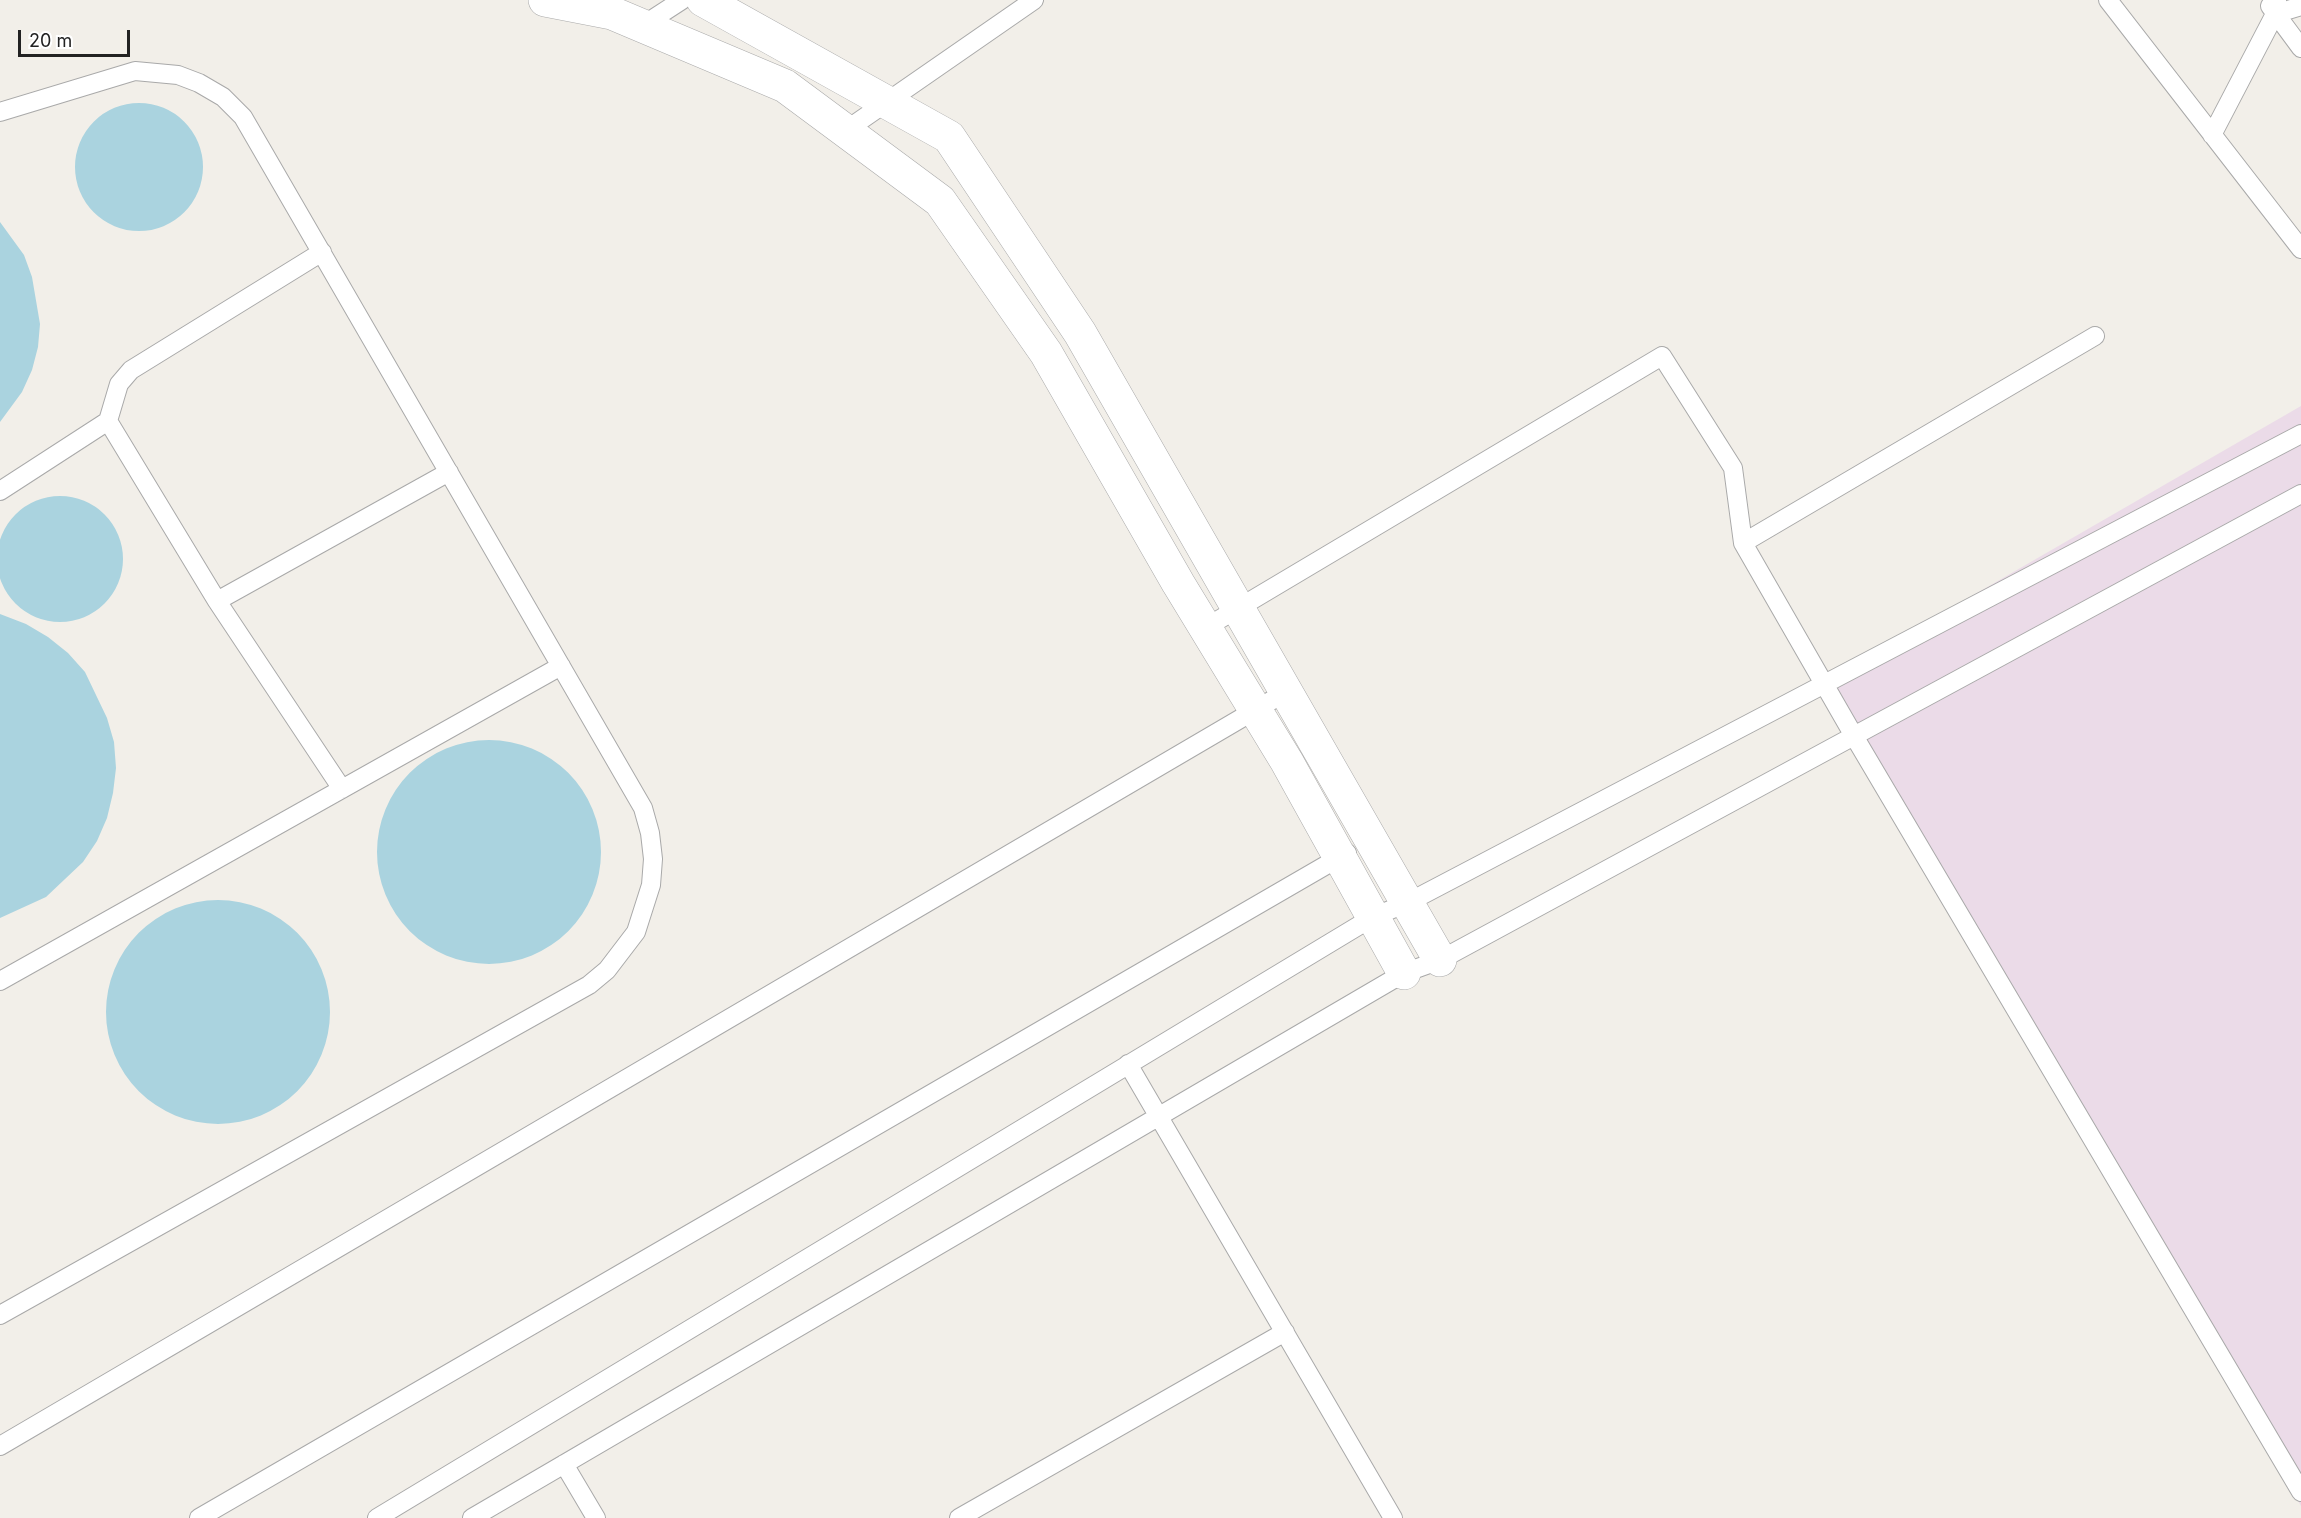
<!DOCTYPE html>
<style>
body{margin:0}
#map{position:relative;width:2301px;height:1518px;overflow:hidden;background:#f2efe9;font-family:Inter,sans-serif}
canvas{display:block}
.scale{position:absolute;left:18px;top:30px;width:112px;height:27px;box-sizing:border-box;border:3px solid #222;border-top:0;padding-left:8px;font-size:18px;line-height:21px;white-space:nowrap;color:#222;-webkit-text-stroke:4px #fff;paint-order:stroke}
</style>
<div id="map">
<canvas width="2301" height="1518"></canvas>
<div class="scale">20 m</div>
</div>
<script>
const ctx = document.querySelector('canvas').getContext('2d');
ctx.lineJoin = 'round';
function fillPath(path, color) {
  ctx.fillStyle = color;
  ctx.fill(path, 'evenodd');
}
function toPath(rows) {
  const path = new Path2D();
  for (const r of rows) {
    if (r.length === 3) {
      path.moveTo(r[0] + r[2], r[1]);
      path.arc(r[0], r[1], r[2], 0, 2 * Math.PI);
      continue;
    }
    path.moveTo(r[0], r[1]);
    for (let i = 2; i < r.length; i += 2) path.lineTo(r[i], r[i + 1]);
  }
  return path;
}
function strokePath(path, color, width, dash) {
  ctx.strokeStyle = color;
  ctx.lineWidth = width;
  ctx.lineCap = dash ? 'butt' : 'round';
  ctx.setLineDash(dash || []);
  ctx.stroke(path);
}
fillPath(toPath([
 [2301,406,2301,1506,1828,679]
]), '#ebdbe8');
fillPath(toPath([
 [139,167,64],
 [0,222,24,255,32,277,40,324,38,347,32,370,22,392,0,422],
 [60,559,63],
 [0,614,26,624,48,637,68,653,85,672,107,718,114,742,116,768,113,793,107,818,97,841,83,862,46,897,0,918],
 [489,852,112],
 [218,1012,112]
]), '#aad3df');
const service = toPath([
 [2108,0,2301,249],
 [2270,6,2301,48],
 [2275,14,2301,6],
 [642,26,682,0],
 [0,112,135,71,178,75,199,83,223,97,243,117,643,808,650,833,653,859,651,885,636,932,607,970,589,985,0,1315],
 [845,131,1034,0],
 [2212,135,2275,14,2277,0],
 [108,421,119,384,131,370,322,252],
 [0,491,108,421,217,601,342,789],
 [1743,543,2095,336],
 [217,601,449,472],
 [1205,628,1662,356,1733,468,1743,543,1854,736,2301,1492],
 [0,981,561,666],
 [1128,1064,1393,1518],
 [0,1446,1286,692],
 [564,1464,596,1518],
 [199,1518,1347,853],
 [377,1518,1373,917,1407,903,2301,434],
 [472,1518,1404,973,1440,960,2301,494],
 [959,1518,1285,1332]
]);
const minor = toPath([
 [545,0,612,13,785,86,940,201,1046,353,1178,583,1287,762,1404,973],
 [703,0,949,137,1080,333,1440,960]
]);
strokePath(service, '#a9a9a9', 20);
strokePath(minor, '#a9a9a9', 34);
strokePath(service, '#fff', 18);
strokePath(minor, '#fff', 33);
</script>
